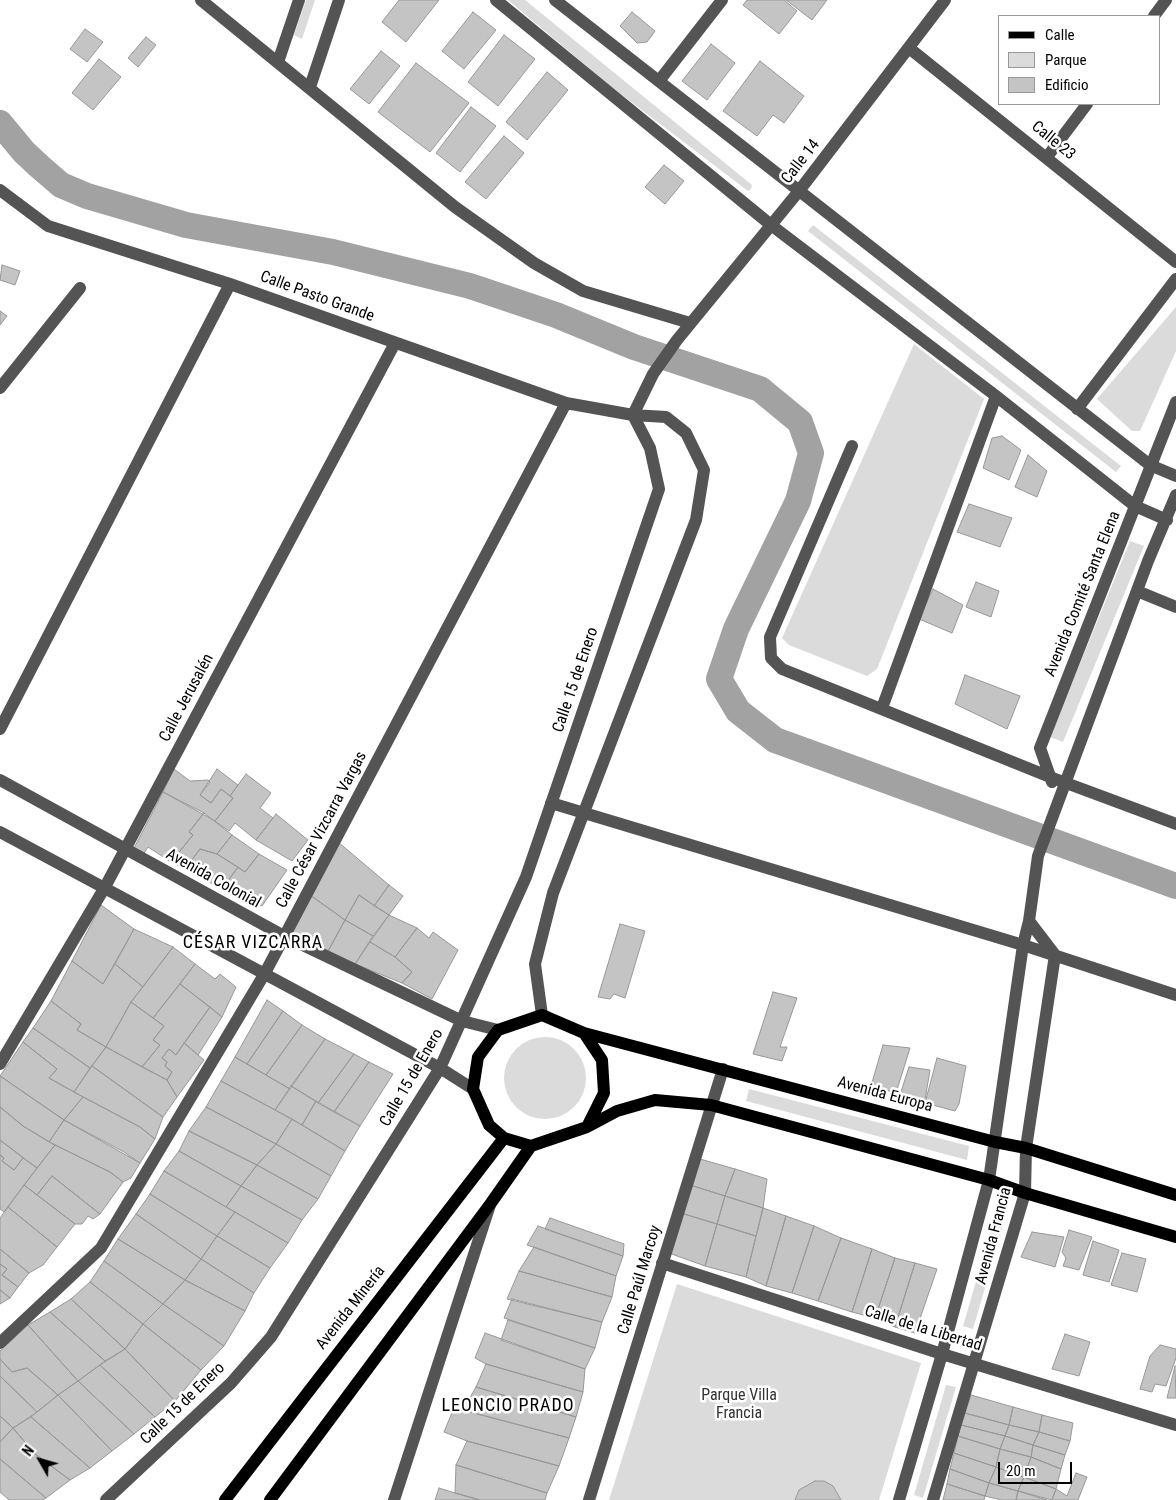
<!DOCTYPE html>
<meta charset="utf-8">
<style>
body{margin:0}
#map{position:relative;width:1176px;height:1500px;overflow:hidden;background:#fff;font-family:"Roboto Condensed",sans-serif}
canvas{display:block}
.legend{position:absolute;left:998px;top:15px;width:162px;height:90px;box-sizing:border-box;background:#fff;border:1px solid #999;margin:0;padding:6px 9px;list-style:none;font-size:15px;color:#000}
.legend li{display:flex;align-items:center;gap:10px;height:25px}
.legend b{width:25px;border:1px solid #999}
.north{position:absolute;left:15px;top:1435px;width:50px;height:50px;-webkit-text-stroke:4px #fff;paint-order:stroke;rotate:308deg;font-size:14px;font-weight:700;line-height:20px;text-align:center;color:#000}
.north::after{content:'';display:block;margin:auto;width:18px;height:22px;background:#000;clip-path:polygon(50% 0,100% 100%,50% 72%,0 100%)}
.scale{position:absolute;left:998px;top:1462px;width:74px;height:22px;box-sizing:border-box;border:2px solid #000;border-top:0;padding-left:6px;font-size:15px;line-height:18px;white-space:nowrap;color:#000;-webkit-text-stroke:4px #fff;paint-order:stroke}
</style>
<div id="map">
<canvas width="1176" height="1500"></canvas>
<ul class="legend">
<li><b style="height:6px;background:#000"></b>Calle</li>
<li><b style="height:14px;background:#dbdbdb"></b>Parque</li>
<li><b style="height:14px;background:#c4c4c4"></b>Edificio</li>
</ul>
<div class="north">N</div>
<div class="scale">20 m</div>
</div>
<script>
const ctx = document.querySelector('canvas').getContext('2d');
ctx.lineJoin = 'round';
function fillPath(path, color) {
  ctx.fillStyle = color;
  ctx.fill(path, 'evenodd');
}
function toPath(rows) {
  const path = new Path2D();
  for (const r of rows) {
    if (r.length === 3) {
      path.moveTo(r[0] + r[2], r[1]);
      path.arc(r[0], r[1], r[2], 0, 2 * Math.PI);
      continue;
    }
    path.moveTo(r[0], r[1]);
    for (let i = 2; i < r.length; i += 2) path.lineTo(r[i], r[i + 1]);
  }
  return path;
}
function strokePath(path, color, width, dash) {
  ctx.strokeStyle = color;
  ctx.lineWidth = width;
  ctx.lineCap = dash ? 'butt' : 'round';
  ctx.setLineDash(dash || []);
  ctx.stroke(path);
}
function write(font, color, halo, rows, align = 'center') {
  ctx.font = font + ' "Roboto Condensed",sans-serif';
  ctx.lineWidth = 5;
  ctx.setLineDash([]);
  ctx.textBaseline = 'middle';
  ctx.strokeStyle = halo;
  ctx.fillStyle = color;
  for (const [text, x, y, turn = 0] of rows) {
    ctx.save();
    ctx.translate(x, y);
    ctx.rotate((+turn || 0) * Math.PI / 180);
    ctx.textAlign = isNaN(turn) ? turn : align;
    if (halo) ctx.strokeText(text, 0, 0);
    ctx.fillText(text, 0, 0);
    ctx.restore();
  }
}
fillPath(toPath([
 [306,0,315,0,302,39,294,35],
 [508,0,525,0,752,185,751,189,748,191,609,85],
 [813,225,1121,466,1116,472,808,231],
 [1176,307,1176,351,1140,431,1132,431,1097,399],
 [914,344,984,399,877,669,867,676,789,645,782,638],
 [1130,541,1144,546,1063,742,1050,737],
 [545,1078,41],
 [749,1089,969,1146,967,1160,746,1101],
 [996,1213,1006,1216,973,1329,963,1326],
 [677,1284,921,1363,879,1500,609,1500],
 [946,1385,956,1387,923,1498,914,1495]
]), '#dbdbdb');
strokePath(toPath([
 [0,123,24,152,39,166,61,185,87,196,186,225,333,252,470,286,556,315,634,347,760,389,800,422,811,453,798,501,736,629,719,679,738,711,775,740,1176,886]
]), '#a2a2a2', 26);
const building = toPath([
 [399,0,439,0,406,42,382,22,399,0],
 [747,0,784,0,797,11,779,34,743,5,747,0],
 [786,0,827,0,812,20,786,0],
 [473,12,496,30,464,69,442,51,473,12],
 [632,12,655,31,647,42,637,43,620,26,632,12],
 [85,29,103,42,87,62,70,49,85,29],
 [504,35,535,59,498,106,468,82,504,35],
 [146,37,156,45,138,67,128,58,146,37],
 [711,44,735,63,707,100,682,81,711,44],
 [381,51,400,66,369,104,350,89,381,51],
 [99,59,121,77,93,110,72,93,99,59],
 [760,61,804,96,784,123,773,115,757,136,723,111,760,61],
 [416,63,469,103,430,152,378,112,416,63],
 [547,72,568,90,527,140,506,122,547,72],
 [471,107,496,126,460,172,436,153,471,107],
 [504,136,524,153,486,199,465,182,504,136],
 [664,165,684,181,665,204,645,187,664,165],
 [2,265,20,271,15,285,0,280,2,265],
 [0,311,7,316,0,325,0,311],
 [1002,436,1021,450,1009,480,983,468,992,438,1002,436],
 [1028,455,1047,471,1037,497,1015,487,1028,455],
 [969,504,1012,518,1000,547,957,532,969,504],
 [976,582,999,591,991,617,966,607,976,582],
 [933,589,963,605,952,633,919,619,933,589],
 [965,675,1020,696,1007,729,955,704,965,675],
 [174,769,190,781,208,780,210,782,200,795,211,803,221,789,233,798,215,821,163,792,174,769],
 [217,769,238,785,230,796,221,789,211,803,200,795,217,769],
 [246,774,271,793,260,808,273,818,256,840,235,823,229,831,215,821,233,798,230,796,246,774],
 [163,792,204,813,189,832,193,835,171,862,148,847,142,856,133,850,163,792],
 [204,813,232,835,217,854,200,849,185,869,171,862,193,835,189,832,204,813],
 [276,814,308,840,292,861,256,840,276,814],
 [232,835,259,854,245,872,217,854,232,835],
 [338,842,389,885,374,906,359,895,345,920,310,895,338,842],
 [200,849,217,854,238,867,222,889,185,869,200,849],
 [259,854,287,870,262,906,222,889,238,867,245,872,259,854],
 [389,885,403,896,389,915,374,906,389,885],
 [310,895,345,920,327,953,290,936,310,895],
 [359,895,389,915,373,936,345,920,359,895],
 [101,905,134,929,103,984,72,961,101,905],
 [389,915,417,928,395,957,370,942,389,915],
 [345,920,373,936,355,964,327,953,345,920],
 [620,924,645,931,625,998,614,994,610,999,598,997,620,924],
 [417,928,429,938,433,932,458,950,432,999,402,983,412,972,395,957,417,928],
 [134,929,173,947,143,987,115,964,134,929],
 [370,942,395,957,412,972,402,983,355,964,370,942],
 [173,947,195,964,153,1018,131,1002,173,947],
 [72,961,103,984,115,964,143,987,131,1002,106,1047,77,1030,81,1024,51,1001,72,961],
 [195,964,215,979,220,974,236,987,222,1017,180,984,195,964],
 [180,984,210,1007,176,1055,169,1049,162,1058,167,1062,165,1066,172,1072,167,1080,142,1067,160,1045,153,1040,164,1026,153,1018,180,984],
 [773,992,797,998,780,1047,787,1047,782,1061,753,1054,773,992],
 [267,1000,283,1011,247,1064,235,1057,267,1000],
 [51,1001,81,1024,77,1030,106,1047,90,1068,33,1028,51,1001],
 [131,1002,164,1026,153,1040,160,1045,142,1067,106,1047,131,1002],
 [210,1007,222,1017,198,1055,184,1043,210,1007],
 [283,1011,302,1025,266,1075,247,1064,283,1011],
 [302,1025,325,1039,290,1089,266,1075,302,1025],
 [33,1028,90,1068,74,1092,49,1078,57,1069,23,1042,33,1028],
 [325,1039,354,1054,318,1103,291,1086,325,1039],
 [23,1042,57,1069,49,1078,83,1097,64,1120,0,1076,23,1042],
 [184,1043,204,1060,177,1097,167,1080,172,1072,165,1066,167,1062,162,1058,169,1049,176,1055,184,1043],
 [883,1045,910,1048,896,1093,871,1086,883,1045],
 [106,1047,167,1080,177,1097,163,1117,92,1066,106,1047],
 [354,1054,369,1062,334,1112,318,1103,354,1054],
 [235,1057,290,1089,275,1110,221,1081,235,1057],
 [937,1058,966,1066,959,1104,955,1111,925,1103,937,1058],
 [369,1062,393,1074,360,1126,334,1112,369,1062],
 [92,1066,163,1117,155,1139,140,1127,74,1092,92,1066],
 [909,1067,930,1070,924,1106,899,1098,909,1067],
 [0,1076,64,1120,49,1142,23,1126,0,1107,0,1076],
 [221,1081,292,1119,276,1144,206,1107,221,1081],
 [291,1086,316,1101,302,1125,275,1110,291,1086],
 [83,1097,140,1127,155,1139,140,1163,64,1120,83,1097],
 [316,1101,360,1126,345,1151,302,1125,316,1101],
 [0,1107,23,1126,55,1145,37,1168,0,1140,0,1107],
 [206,1107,276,1144,257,1165,189,1131,206,1107],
 [292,1119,345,1151,331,1176,276,1144,292,1119],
 [64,1120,124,1152,140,1163,131,1178,123,1182,110,1172,49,1142,64,1120],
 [189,1131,257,1165,241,1186,179,1151,189,1131],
 [0,1140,23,1158,14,1170,2,1161,4,1158,0,1155,0,1140],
 [276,1144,331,1176,318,1199,257,1165,276,1144],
 [55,1145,110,1172,123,1182,100,1214,52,1176,37,1195,24,1185,55,1145],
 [179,1151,241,1186,226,1207,164,1171,179,1151],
 [0,1155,4,1158,2,1161,14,1170,23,1158,37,1168,4,1212,0,1209,0,1155],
 [700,1159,735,1169,725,1196,690,1185,700,1159],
 [257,1165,318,1199,302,1220,241,1186,257,1165],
 [735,1169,767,1179,763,1208,725,1196,735,1169],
 [164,1171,235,1212,217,1236,150,1194,164,1171],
 [52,1176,100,1214,93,1219,88,1216,82,1224,75,1224,37,1195,52,1176],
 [24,1185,75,1224,57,1247,8,1207,24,1185],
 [690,1185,725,1196,717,1224,681,1213,690,1185],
 [241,1186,302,1220,288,1243,226,1207,241,1186],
 [150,1194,217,1236,201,1259,136,1214,150,1194],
 [725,1196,763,1208,756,1236,717,1224,725,1196],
 [8,1207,57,1247,43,1265,29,1273,0,1249,0,1218,8,1207],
 [763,1208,786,1216,766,1286,746,1277,763,1208],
 [235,1212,288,1243,270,1268,217,1236,235,1212],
 [681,1213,717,1224,705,1266,669,1253,681,1213],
 [136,1214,201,1259,185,1280,118,1239,136,1214],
 [786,1216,814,1226,792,1293,766,1286,786,1216],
 [550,1218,624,1244,623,1256,545,1229,550,1218],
 [717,1224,756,1236,746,1277,705,1266,717,1224],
 [538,1226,623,1256,616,1276,527,1245,538,1226],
 [814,1226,841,1238,818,1301,792,1293,814,1226],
 [1069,1230,1092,1237,1079,1270,1063,1266,1066,1258,1062,1252,1069,1230],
 [1032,1232,1064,1237,1055,1267,1021,1257,1032,1232],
 [217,1236,270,1268,254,1293,201,1259,217,1236],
 [841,1238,872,1249,852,1312,818,1301,841,1238],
 [118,1239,185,1280,163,1304,104,1261,118,1239],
 [1093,1241,1119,1250,1109,1282,1083,1275,1093,1241],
 [534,1247,616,1276,612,1297,519,1271,534,1247],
 [0,1249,29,1273,18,1287,2,1275,7,1269,0,1264,0,1249],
 [872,1249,895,1258,875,1318,852,1312,872,1249],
 [1122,1253,1146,1259,1137,1292,1111,1285,1122,1253],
 [895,1258,915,1263,895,1327,875,1318,895,1258],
 [201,1259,254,1293,245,1311,185,1280,201,1259],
 [104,1261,163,1304,143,1324,90,1282,104,1261],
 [915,1263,937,1269,915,1333,895,1327,915,1263],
 [0,1264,7,1269,2,1275,18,1287,10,1298,0,1290,0,1264],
 [519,1271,612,1297,602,1322,507,1299,519,1271],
 [185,1280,245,1311,224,1346,163,1304,185,1280],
 [90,1282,143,1324,125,1349,71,1299,90,1282],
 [0,1290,10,1298,0,1304,0,1290],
 [71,1299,125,1349,105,1361,50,1312,71,1299],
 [512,1299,602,1322,595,1348,504,1318,512,1299],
 [163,1304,224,1346,201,1370,143,1324,163,1304],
 [50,1312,105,1361,78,1381,28,1325,50,1312],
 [508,1320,595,1348,585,1369,501,1340,508,1320],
 [143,1324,201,1370,175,1401,125,1349,143,1324],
 [28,1325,78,1381,58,1395,27,1368,12,1372,0,1359,0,1351,28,1325],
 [485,1333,585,1369,583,1392,486,1364,475,1358,485,1333],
 [1065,1334,1090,1342,1079,1376,1052,1369,1065,1334],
 [1160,1345,1176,1349,1176,1358,1166,1386,1155,1384,1152,1392,1140,1389,1150,1356,1160,1345],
 [125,1349,175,1401,155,1417,100,1365,125,1349],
 [0,1359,12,1372,27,1368,58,1395,37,1412,0,1376,0,1359],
 [486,1364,583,1392,576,1417,476,1387,486,1364],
 [100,1365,155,1417,134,1434,78,1381,100,1365],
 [1175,1366,1176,1398,1167,1398,1175,1366],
 [0,1376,37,1412,13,1428,0,1416,0,1376],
 [78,1381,134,1434,112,1451,58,1395,78,1381],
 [476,1387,576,1417,569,1438,463,1410,476,1387],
 [58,1395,112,1451,90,1468,31,1417,58,1395],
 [971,1395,1013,1407,1009,1425,965,1413,971,1395],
 [1013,1407,1042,1415,1039,1432,1009,1425,1013,1407],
 [454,1408,569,1438,559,1466,467,1441,444,1432,454,1408],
 [965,1413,1009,1425,1005,1436,961,1425,965,1413],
 [1042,1415,1073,1423,1070,1441,1039,1432,1042,1415],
 [0,1416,13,1428,0,1442,0,1416],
 [31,1417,90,1468,70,1480,35,1454,13,1428,31,1417],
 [961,1425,1005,1436,1000,1449,958,1436,961,1425],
 [1009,1425,1039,1432,1033,1445,1005,1436,1009,1425],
 [13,1428,35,1454,70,1480,46,1498,0,1459,0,1442,13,1428],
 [1039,1432,1070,1441,1065,1455,1033,1445,1039,1432],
 [958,1436,1000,1449,996,1467,954,1453,958,1436],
 [1005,1436,1033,1445,1031,1457,1000,1449,1005,1436],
 [467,1441,559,1466,547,1493,456,1465,467,1441],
 [1033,1445,1065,1455,1061,1469,1031,1457,1033,1445],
 [1000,1449,1031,1457,1024,1477,996,1467,1000,1449],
 [954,1453,996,1467,989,1483,950,1469,954,1453],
 [1031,1457,1061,1469,1056,1489,1024,1477,1031,1457],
 [0,1459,46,1498,42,1500,9,1500,0,1492,0,1459],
 [456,1465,547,1493,545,1500,480,1500,455,1493,456,1465],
 [996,1467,1024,1477,1018,1491,989,1483,996,1467],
 [950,1469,989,1483,985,1496,947,1484,950,1469],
 [1076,1473,1087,1477,1078,1500,1052,1500,1056,1489,1067,1496,1076,1473],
 [1024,1477,1056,1489,1052,1500,1018,1491,1024,1477],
 [815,1481,824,1481,833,1486,841,1500,795,1500,799,1490,815,1481],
 [989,1483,1018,1491,1016,1500,1001,1500,985,1496,989,1483],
 [947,1484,985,1496,984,1500,943,1500,947,1484],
 [439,1488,455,1493,480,1500,435,1500,439,1488],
 [1018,1491,1047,1500,1016,1500,1018,1491]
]);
fillPath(building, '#c4c4c4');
strokePath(building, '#989898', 1);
strokePath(toPath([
 [201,0,455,207,534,263,583,291,690,323],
 [496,0,771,225,996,396,1135,506,1167,520],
 [555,0,1150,465,1176,476],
 [1154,16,1166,0],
 [909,48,1176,262],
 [278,62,299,0],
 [659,81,722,0],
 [310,87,339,0],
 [1047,157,1087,104],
 [0,190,48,226,230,284,566,403,633,415,666,417,686,433,704,470,696,520,553,893,535,964,542,1015],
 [0,388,80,288],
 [1077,409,1176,279],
 [633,415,653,374,677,340,799,191,945,0],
 [852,446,770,637,771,658,782,669,1050,777,1176,824],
 [1137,591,1176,607],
 [882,708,996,396],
 [0,729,230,284],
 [0,780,284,936,462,1021,498,1030],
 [1052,782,1040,748,1176,402],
 [551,803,1023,945,1176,995],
 [0,832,440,1068,473,1089],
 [0,1064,105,887,395,343],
 [662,1263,942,1354,1176,1425],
 [0,1343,101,1248,265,973,566,403],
 [106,1500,231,1383,271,1337,440,1068,526,877,659,489,650,448,633,415],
 [394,1500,490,1205],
 [589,1500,723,1069],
 [899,1500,942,1354,989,1180,1023,945,1029,921,1038,856,1148,561,1176,495],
 [933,1500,1025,1193,1026,1148,1055,955,1029,921]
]), '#545454', 12);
strokePath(toPath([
 [542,1015,584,1033,602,1060,604,1093,587,1127,531,1146,504,1138,489,1125,473,1089,478,1057,498,1030,542,1015],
 [584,1033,995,1142,1026,1148,1176,1195],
 [587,1127,617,1111,655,1100,711,1105,989,1180,1025,1193,1176,1237],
 [225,1500,504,1138],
 [270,1500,491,1203,531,1146]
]), '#000', 12);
write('16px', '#000', '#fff', [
 ["Calle 23",1053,141,39],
 ["Calle 14",801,162,-52],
 ["Calle Pasto Grande",317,297,20],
 ["Avenida Comité Santa Elena",1083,594,-68],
 ["Calle 15 de Enero",576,680,-71],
 ["Calle Jerusalén",187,698,-62],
 ["Calle César Vizcarra Vargas",322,830,-62],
 ["Avenida Colonial",213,879,29],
 ["Calle 15 de Enero",412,1078,-60],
 ["Avenida Europa",885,1095,15],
 ["Avenida Francia",994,1236,-75],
 ["Calle Paúl Marcoy",640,1280,-73],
 ["Avenida Minería",351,1308,-52],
 ["Calle de la Libertad",923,1329,17],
 ["Calle 15 de Enero",183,1404,-44]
]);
write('16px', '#323232', '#fff', [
 ["Parque Villa",739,1396],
 ["Francia",739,1414]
]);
ctx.letterSpacing = '1px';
write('18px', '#000', '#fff', [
 ["CÉSAR VIZCARRA",253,943],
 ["LEONCIO PRADO",508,1406]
]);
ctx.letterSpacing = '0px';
</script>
